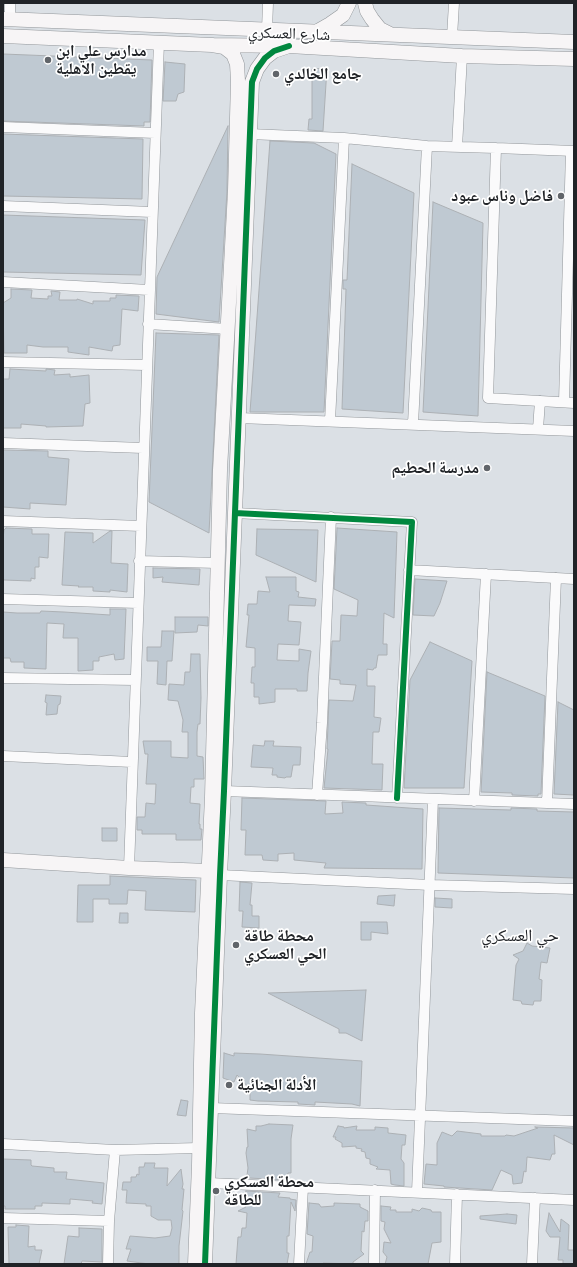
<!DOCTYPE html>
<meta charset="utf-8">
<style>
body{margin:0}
#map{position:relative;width:577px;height:1267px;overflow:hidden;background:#dbe0e5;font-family:"Zilla Slab",serif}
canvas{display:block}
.frame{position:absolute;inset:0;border:4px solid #202327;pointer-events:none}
</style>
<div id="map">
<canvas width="577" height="1267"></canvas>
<div class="frame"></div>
</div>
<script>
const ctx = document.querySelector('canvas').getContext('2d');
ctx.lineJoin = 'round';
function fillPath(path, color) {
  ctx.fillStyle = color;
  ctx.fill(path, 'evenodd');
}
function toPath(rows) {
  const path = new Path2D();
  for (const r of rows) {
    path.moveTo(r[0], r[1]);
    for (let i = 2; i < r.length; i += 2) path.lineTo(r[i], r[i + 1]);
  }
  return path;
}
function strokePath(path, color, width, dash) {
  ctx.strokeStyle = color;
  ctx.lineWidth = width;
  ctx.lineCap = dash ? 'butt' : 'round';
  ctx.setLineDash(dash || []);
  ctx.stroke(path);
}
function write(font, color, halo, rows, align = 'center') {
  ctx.font = font + ' "Zilla Slab","Noto Naskh Arabic",serif';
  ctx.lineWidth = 3.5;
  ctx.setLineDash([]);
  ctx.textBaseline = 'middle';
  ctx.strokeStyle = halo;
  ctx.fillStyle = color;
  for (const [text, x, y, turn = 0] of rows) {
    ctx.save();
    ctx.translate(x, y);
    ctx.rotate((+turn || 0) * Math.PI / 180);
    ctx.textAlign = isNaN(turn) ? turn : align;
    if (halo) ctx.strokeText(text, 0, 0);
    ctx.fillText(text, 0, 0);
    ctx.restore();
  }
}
const building = toPath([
 [3,54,152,60,150,122,144,122,144,126,3,121,3,54],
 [165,62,185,64,184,92,178,94,176,101,163,101,165,62],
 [327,68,323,131,308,130,309,119,312,119,312,69,327,68],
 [228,126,227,191,219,322,156,314,157,277,228,126],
 [3,134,143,139,142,199,3,196,3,134],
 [270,141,314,143,336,154,324,412,250,412,270,141],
 [352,164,414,193,403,413,342,409,346,289,343,289,343,280,347,280,352,164],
 [433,202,483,223,478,416,423,412,433,202],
 [3,215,145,220,141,275,3,272,3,215],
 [11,289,32,290,31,298,48,299,48,296,52,296,51,291,60,292,59,300,77,300,77,299,93,304,93,301,110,301,110,298,116,298,116,295,139,296,138,311,122,309,120,345,113,346,112,351,89,347,89,355,68,352,68,347,43,347,27,345,27,353,4,353,3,303,11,298,11,289],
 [156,333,219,335,209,533,149,502,156,333],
 [10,369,46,371,46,369,55,370,54,375,70,374,70,377,89,375,90,403,85,404,83,426,46,427,46,426,21,424,21,428,3,428,3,379,9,379,10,369],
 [3,450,48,451,48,457,69,459,66,505,30,503,30,509,3,507,3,450],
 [6,528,32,529,32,534,49,534,48,558,39,557,39,567,35,567,35,579,31,578,31,581,4,580,3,578,3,539,4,530,6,528],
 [337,528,397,532,394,618,384,613,383,644,387,644,387,655,378,655,376,668,374,668,373,670,367,669,367,686,375,686,374,717,381,718,379,732,373,732,372,764,383,764,382,790,324,788,328,749,327,749,329,700,353,701,356,685,340,684,340,680,330,679,332,641,340,641,341,615,357,616,358,600,334,589,337,528],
 [257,529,318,530,316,582,256,555,257,529],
 [110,531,112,531,111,563,128,564,127,592,110,590,110,592,93,591,93,587,78,587,79,586,62,585,65,532,93,533,93,543,110,531],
 [153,568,200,569,199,585,162,582,163,577,153,578,153,568],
 [266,577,296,577,296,591,299,592,298,597,316,599,315,606,289,605,288,621,301,622,299,645,278,644,277,660,299,661,299,649,311,651,308,673,307,691,297,691,297,689,275,689,275,702,259,704,259,697,254,697,254,683,251,683,252,667,255,667,255,648,246,647,249,615,247,615,248,604,257,604,258,591,270,592,266,577],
 [415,579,447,581,440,603,434,616,413,615,415,579],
 [110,609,126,609,124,659,115,660,114,654,99,657,99,661,93,661,93,670,78,671,78,638,63,638,64,624,47,623,46,669,24,668,24,662,11,662,10,658,3,658,3,612,17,613,40,613,41,611,64,612,110,615,110,609],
 [175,617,208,617,208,626,198,625,197,632,175,633,175,617],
 [162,631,174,631,172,661,167,661,166,685,157,684,158,661,147,661,147,647,161,647,162,631],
 [430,642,472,661,464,788,404,788,410,680,430,642],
 [191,654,200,654,201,698,200,724,198,724,197,732,197,756,203,757,204,779,194,779,194,787,191,787,190,803,200,804,199,824,200,824,200,829,202,829,201,840,176,840,176,834,142,834,142,830,137,830,137,817,145,817,146,803,155,804,156,784,146,784,148,754,145,754,143,741,171,741,171,757,188,758,188,732,182,732,183,720,178,701,168,700,169,684,184,685,185,672,190,672,191,654],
 [487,672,545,696,541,794,538,794,538,796,512,795,512,793,481,792,487,672],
 [46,695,61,696,60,704,58,705,57,714,46,715,47,703,45,702,46,695],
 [558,702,574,710,574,795,554,794,558,702],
 [265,741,274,741,273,746,301,747,300,765,293,765,291,777,286,777,285,778,277,777,277,775,272,775,273,768,251,767,253,745,264,746,265,741],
 [242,798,326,801,325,814,343,813,342,802,366,803,366,805,423,809,422,869,324,868,326,863,294,860,294,853,278,854,278,861,263,860,262,855,245,855,246,830,241,830,242,798],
 [439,808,511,810,511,808,537,809,537,811,574,812,574,878,438,873,439,808],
 [102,828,117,828,117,841,102,841,102,828],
 [110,876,196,880,195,912,145,910,146,891,128,890,127,904,109,904,109,899,93,899,93,922,77,922,78,885,110,885,110,876],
 [240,882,252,883,250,905,252,905,252,916,259,916,259,928,242,927,243,911,239,911,240,882],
 [395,895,394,906,377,904,378,896,395,895],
 [435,898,452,899,452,908,435,907,435,898],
 [120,913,128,913,128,923,119,923,120,913],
 [361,922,387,922,388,934,371,932,371,940,361,940,361,922],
 [527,943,532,946,550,948,547,963,541,962,539,979,542,980,541,1001,534,1001,533,1005,522,1004,521,1001,513,1000,516,965,519,959,513,955,523,951,527,943],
 [366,990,362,1041,346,1033,339,1033,339,1029,268,993,366,990],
 [224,1053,234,1056,234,1053,260,1054,362,1061,360,1106,352,1104,315,1102,315,1105,298,1104,298,1102,258,1101,250,1100,250,1089,237,1075,234,1082,223,1078,224,1053],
 [181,1100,188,1101,186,1116,177,1115,181,1100],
 [269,1124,293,1125,291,1139,291,1173,288,1173,286,1180,249,1178,249,1175,247,1175,248,1168,246,1153,247,1147,248,1147,247,1129,256,1131,256,1126,261,1126,269,1124],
 [338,1126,344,1127,344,1128,357,1126,356,1130,375,1130,375,1127,388,1128,388,1133,406,1135,405,1145,402,1145,401,1159,404,1163,404,1186,395,1185,391,1184,390,1170,376,1169,378,1167,370,1164,370,1159,366,1158,365,1152,361,1151,362,1149,356,1148,356,1146,342,1147,342,1143,335,1139,336,1137,333,1137,338,1126],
 [535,1127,574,1128,574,1145,554,1135,555,1154,552,1154,550,1160,527,1157,526,1172,524,1171,522,1183,513,1184,512,1175,501,1170,492,1190,444,1187,444,1186,424,1184,426,1164,437,1165,437,1143,442,1132,452,1136,457,1131,481,1134,481,1136,505,1136,506,1135,514,1136,538,1128,535,1127],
 [3,1159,31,1160,31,1165,32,1166,54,1168,54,1172,67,1172,66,1179,104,1183,102,1204,92,1203,93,1201,70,1199,70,1204,42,1203,42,1206,35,1206,35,1209,5,1209,5,1206,3,1206,3,1159],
 [145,1163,155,1163,154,1168,168,1168,167,1186,181,1169,183,1184,182,1189,184,1189,182,1210,183,1211,179,1246,179,1264,149,1264,127,1261,131,1249,126,1249,130,1236,155,1238,170,1236,172,1228,171,1220,158,1220,151,1216,151,1206,146,1206,146,1204,126,1203,127,1190,122,1190,123,1182,131,1182,131,1177,136,1177,137,1174,139,1175,139,1167,144,1167,145,1163],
 [246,1191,280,1193,278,1197,290,1198,290,1199,296,1200,295,1211,291,1202,289,1236,287,1236,287,1253,289,1253,287,1264,236,1264,238,1237,241,1237,242,1228,246,1228,247,1213,238,1211,246,1207,243,1201,246,1191],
 [309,1203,319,1204,321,1207,334,1206,334,1203,360,1204,360,1207,368,1211,368,1221,365,1221,364,1232,362,1231,361,1251,364,1254,353,1262,353,1264,323,1263,323,1264,306,1264,310,1252,312,1252,313,1236,307,1234,309,1203],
 [381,1206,391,1207,390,1210,396,1210,396,1212,412,1212,412,1209,419,1211,422,1208,431,1210,432,1212,441,1212,441,1242,432,1243,428,1264,385,1264,387,1257,383,1252,384,1242,391,1243,384,1229,385,1222,381,1221,381,1206],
 [549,1213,560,1232,561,1219,569,1225,568,1250,574,1250,574,1264,563,1264,563,1260,558,1260,560,1237,550,1237,546,1231,549,1213],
 [507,1214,517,1215,516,1224,480,1219,480,1216,507,1214],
 [16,1225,29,1226,28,1247,35,1246,35,1250,42,1250,39,1264,9,1264,8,1227,16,1227,16,1225],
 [79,1228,102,1229,102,1262,82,1261,81,1264,64,1264,68,1236,79,1237,79,1228]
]);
fillPath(building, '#bfc9d2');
strokePath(building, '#acb0b4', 1);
const street = toPath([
 [10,20,10,3],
 [267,30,268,3],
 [452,37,454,3],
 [3,127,155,133],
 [249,134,344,138,427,146,496,148,574,151],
 [457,147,462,56],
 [496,148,488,398,574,403],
 [3,206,152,212],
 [3,282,149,290],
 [148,324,228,329],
 [3,362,146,365],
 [564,402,571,151],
 [239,418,574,431],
 [330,421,344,138],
 [413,424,427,146],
 [538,429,540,401],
 [3,443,143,448],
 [235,513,412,522,397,798],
 [3,521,141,526],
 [139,561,218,563],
 [409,570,574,579],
 [3,599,138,603],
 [3,678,135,680],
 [3,756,132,762],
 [224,791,574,804],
 [317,795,322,723,331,517],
 [474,801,486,574],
 [547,803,556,578],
 [129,868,159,42],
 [220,875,430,885,574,889],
 [211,1108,574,1121],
 [3,1144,115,1150,199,1148],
 [209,1183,574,1200],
 [417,1192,433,799],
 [3,1218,109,1221],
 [108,1264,109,1221,115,1150],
 [299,1264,303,1187],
 [374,1264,375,1190],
 [455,1264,457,1194],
 [532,1264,535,1198]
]);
const secondary = toPath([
 [365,3,367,11,372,19,380,29,390,34],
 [3,19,574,42],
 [316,32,330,24,343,15,349,3],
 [3,36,212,45,289,46,462,56,574,59],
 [3,860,129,868,209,871],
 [195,1264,199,1165,202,1013,212,797,220,470,235,191,238,81,237,64,233,54,224,47,212,45],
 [205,1264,220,875,224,791,252,82,257,69,265,58,274,51,289,46]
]);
strokePath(street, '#92969a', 11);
strokePath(secondary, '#92969a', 15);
strokePath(street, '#fafafb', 10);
strokePath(secondary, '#f7f5f6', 14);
strokePath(toPath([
 [235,513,412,522,397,798],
 [205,1264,220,875,224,791,252,82,257,69,265,58,274,51,289,46]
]), '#00873e', 6);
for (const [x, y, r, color] of [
 [48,60,4,"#61656a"],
 [276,74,4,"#61656a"],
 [561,196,4,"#61656a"],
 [487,468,4,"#61656a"],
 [236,945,4,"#61656a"],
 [229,1085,4,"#61656a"],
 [216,1191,4,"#61656a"]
]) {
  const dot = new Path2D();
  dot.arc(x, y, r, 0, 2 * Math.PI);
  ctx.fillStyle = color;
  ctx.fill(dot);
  strokePath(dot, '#fff', 1.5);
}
write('16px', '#202327', '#fff', [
 ["شارع العسكري",289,34,2]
]);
write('bold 16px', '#202327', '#fff', [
 ["مدارس علي ابن",56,51],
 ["يقطين الاهلية",56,69],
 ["جامع الخالدي",284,74],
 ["فاضل وناس عبود",553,196,"right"],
 ["مدرسة الحطيم",479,468,"right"],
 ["محطة طاقة",244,936],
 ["الحي العسكري",244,954],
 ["الأدلة الجنائية",237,1085],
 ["محطة العسكري",224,1182],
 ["للطاقه",224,1200]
], 'left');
write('17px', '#202327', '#fff', [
 ["حي العسكري",520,936]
]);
</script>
